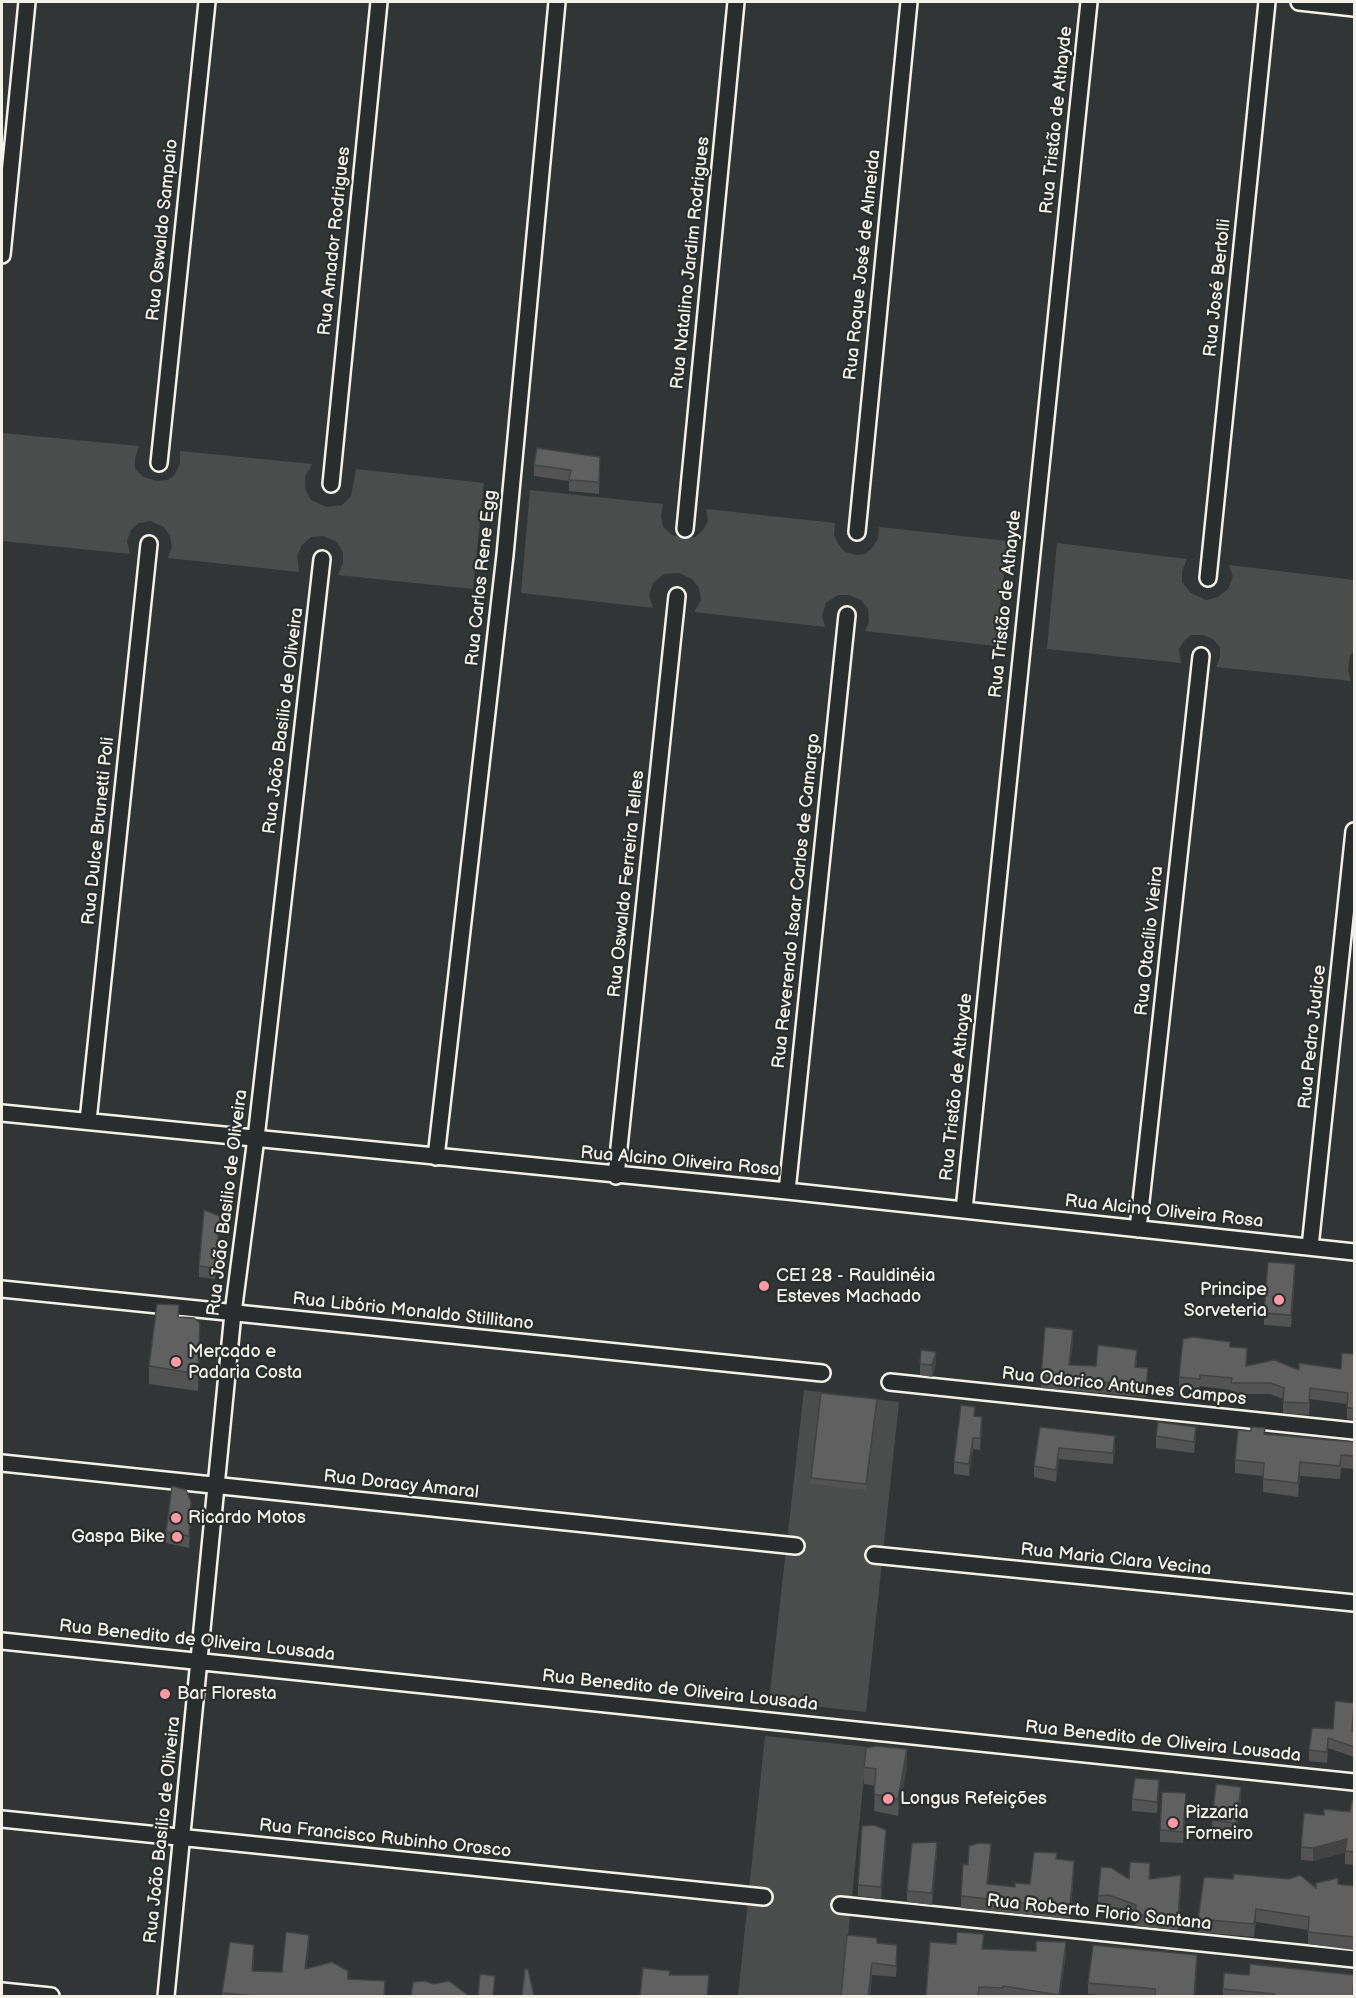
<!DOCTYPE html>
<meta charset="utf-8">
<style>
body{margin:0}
#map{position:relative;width:1356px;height:1998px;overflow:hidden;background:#323535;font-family:"Balsamiq Sans",sans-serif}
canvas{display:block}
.frame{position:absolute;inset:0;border:3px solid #f4f1e8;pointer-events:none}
</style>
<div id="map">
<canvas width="1356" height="1998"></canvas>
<div class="frame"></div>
</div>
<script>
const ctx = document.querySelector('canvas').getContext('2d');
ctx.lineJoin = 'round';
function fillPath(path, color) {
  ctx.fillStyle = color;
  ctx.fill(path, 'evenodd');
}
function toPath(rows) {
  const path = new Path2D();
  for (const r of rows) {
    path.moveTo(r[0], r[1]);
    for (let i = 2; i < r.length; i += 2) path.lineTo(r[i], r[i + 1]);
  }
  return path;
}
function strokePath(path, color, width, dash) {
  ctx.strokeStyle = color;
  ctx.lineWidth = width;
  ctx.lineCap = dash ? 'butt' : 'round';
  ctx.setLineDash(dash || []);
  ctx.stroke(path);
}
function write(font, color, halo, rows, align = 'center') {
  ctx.font = font + ' "Balsamiq Sans",sans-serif';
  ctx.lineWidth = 4.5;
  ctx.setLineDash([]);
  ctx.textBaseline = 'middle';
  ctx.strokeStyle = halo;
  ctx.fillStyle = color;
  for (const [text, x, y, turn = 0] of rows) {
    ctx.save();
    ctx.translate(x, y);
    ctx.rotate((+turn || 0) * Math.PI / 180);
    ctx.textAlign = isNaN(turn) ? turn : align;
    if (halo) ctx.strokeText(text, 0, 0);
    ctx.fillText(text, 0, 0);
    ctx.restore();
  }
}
fillPath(toPath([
 [2,433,139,446,135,458,135,468,143,477,157,481,168,480,175,474,180,464,180,451,312,464,305,477,305,488,311,500,327,507,342,505,351,496,356,469,484,483,473,589,338,575,343,563,343,553,337,542,323,536,311,537,302,545,297,556,299,572,168,558,172,547,170,536,164,527,150,521,139,523,131,530,127,541,130,554,2,541],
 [530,490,663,504,661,516,663,527,672,535,684,538,695,537,703,530,708,521,706,509,835,523,834,535,838,544,845,552,856,555,865,554,872,548,878,539,879,527,1008,541,995,646,865,631,869,622,868,609,861,600,849,595,838,595,826,603,822,616,825,627,694,612,701,600,699,588,692,579,679,573,664,574,653,583,649,595,653,608,521,593],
 [1057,543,1187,559,1182,571,1182,582,1191,593,1206,600,1218,597,1228,589,1233,577,1229,565,1354,580,1354,651,1350,656,1348,670,1351,681,1216,667,1220,657,1220,647,1213,639,1203,635,1191,635,1184,641,1179,649,1181,663,1047,649],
 [804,1390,899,1402,866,1712,769,1701],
 [765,1736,867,1747,842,1996,738,1996]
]), '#4b4d4c');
const street = toPath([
 [1299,2,1354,8],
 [2,255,27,2],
 [159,463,207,2],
 [331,484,379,2],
 [685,529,736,2],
 [857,532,909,2],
 [1208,578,1267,2],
 [2,1113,787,1191,1354,1252],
 [88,1121,149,544],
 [436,1157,505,555,557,2],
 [616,1176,677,596],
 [787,1191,847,615],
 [964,1210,1089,2],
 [1138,1229,1201,656],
 [1310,1247,1354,831],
 [2,1289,822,1373],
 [890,1382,1354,1431],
 [2,1463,796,1546],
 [874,1555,1354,1603],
 [2,1641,1354,1782],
 [2,1819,764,1897],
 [840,1905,1354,1959],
 [2,1991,51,1996],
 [166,1996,233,1313,256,1138,322,559]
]);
strokePath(street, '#f4f1e8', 20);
strokePath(street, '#2a2d2e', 15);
fillPath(toPath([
 [600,457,599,494,569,491,569,481,534,476,534,465],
 [220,1228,215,1279,199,1277,199,1266],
 [1295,1276,1291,1327,1264,1325,1264,1313],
 [179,1317,200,1340,198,1391,149,1384,149,1366],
 [1073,1341,1070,1365,1096,1366,1137,1361,1136,1367,1148,1379,1146,1397,1041,1388,1041,1377],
 [1230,1347,1246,1366,1299,1370,1341,1369,1354,1354,1354,1420,1347,1419,1347,1404,1310,1399,1309,1415,1283,1413,1283,1399,1270,1394,1231,1394,1231,1390,1200,1386,1200,1391,1179,1388,1179,1377],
 [920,1364,936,1364,932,1377,920,1375],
 [877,1404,866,1490,811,1484,811,1478],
 [975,1416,982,1428,980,1450,973,1449,969,1476,954,1474,954,1462],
 [1040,1427,1115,1448,1113,1464,1059,1459,1056,1482,1034,1477,1034,1466],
 [1265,1434,1354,1442,1354,1469,1341,1468,1340,1479,1300,1476,1298,1497,1263,1492,1263,1476,1235,1473,1235,1460],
 [1156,1436,1196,1438,1194,1453,1156,1448],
 [191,1513,189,1548,166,1543,166,1532],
 [1354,1713,1353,1731,1354,1731,1354,1764,1354,1757,1328,1748,1327,1763,1309,1761,1309,1750,1333,1729],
 [864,1767,907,1767,898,1816,874,1811,875,1786,864,1784],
 [1159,1792,1157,1813,1132,1811,1132,1799],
 [1241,1799,1236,1835,1212,1832,1212,1820],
 [1354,1800,1354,1865,1345,1864,1345,1852,1313,1861,1301,1860,1301,1847,1324,1815,1350,1812],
 [1186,1805,1183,1843,1160,1842,1160,1830],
 [886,1841,881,1899,858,1896,858,1885],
 [937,1853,932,1905,907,1902,907,1891],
 [991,1855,988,1884,1015,1887,1030,1884,1057,1859,1074,1872,1070,1919,961,1908,961,1896,968,1865],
 [1129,1879,1149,1879,1181,1887,1178,1930,1135,1926,1135,1916,1109,1907,1098,1908,1098,1896],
 [1233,1879,1289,1879,1316,1888,1338,1884,1354,1886,1354,1950,1308,1944,1308,1930,1256,1922,1254,1937,1198,1932,1198,1919],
 [877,1943,897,1957,896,1977,872,1975,870,1996,841,1996],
 [309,1946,306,1969,348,1979,385,1996,222,1996,222,1993,254,1957,253,1971,282,1972],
 [983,1949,1066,1954,1060,1996,926,1996],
 [1197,1966,1195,1996,1111,1996,1088,1994,1088,1983],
 [1249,1975,1354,1996,1223,1996,1223,1989]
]), '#525352');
fillPath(toPath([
 [220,1216,220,1228,215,1279,215,1268],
 [1295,1264,1295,1276,1291,1327,1291,1315],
 [200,1323,200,1340,198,1391,198,1374],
 [1073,1330,1073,1341,1069,1376,1069,1365],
 [936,1352,936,1364,932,1377,932,1365],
 [1148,1368,1148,1379,1146,1397,1146,1386],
 [877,1399,877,1404,866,1490,866,1484],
 [982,1417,982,1428,980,1450,980,1438],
 [1196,1427,1196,1438,1194,1453,1194,1442],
 [1115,1436,1115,1448,1113,1464,1113,1453],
 [973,1438,973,1449,969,1476,969,1464],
 [1059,1448,1059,1459,1056,1482,1056,1470],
 [1300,1462,1300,1476,1298,1497,1298,1483],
 [1328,1738,1328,1748,1327,1763,1327,1752],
 [907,1749,907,1767,898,1816,898,1799],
 [1159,1780,1159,1792,1157,1813,1157,1802],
 [1241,1787,1241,1799,1236,1835,1236,1823],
 [1186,1793,1186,1805,1183,1843,1183,1832],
 [886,1830,886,1841,881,1899,881,1887],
 [1347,1839,1347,1852,1313,1861,1313,1848],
 [937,1842,937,1853,932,1905,932,1893],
 [991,1844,991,1855,987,1895,987,1884],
 [1074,1861,1074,1872,1070,1919,1070,1908],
 [1181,1875,1181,1887,1178,1930,1178,1918],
 [1256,1909,1256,1922,1254,1937,1254,1924],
 [309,1935,309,1946,305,1981,305,1969],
 [1066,1942,1066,1954,1060,1996,1059,1996],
 [897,1945,897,1957,896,1977,896,1966],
 [1197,1955,1195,1996,1194,1996],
 [872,1963,872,1975,870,1996,868,1996]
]), '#424342');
const building = toPath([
 [537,448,600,457,599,482,569,480,571,470,534,465,537,448],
 [204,1210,220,1216,215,1268,199,1266,204,1210],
 [1268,1262,1295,1264,1291,1315,1264,1313,1268,1262],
 [157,1304,179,1305,178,1317,194,1318,200,1323,198,1374,149,1366,157,1304],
 [1045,1327,1073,1330,1069,1365,1096,1366,1098,1345,1137,1350,1135,1367,1148,1368,1146,1386,1041,1377,1045,1327],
 [1193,1337,1230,1342,1230,1347,1247,1348,1246,1366,1274,1360,1299,1370,1299,1363,1341,1369,1342,1353,1354,1354,1354,1408,1347,1408,1348,1393,1310,1388,1309,1403,1283,1402,1284,1388,1270,1383,1231,1383,1232,1378,1200,1375,1200,1379,1179,1377,1183,1339,1193,1337],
 [921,1350,936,1352,932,1365,920,1364,921,1350],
 [821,1393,877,1399,866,1484,811,1478,821,1393],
 [961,1405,975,1407,974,1416,982,1417,980,1438,973,1438,969,1464,954,1462,961,1405],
 [1158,1422,1196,1427,1194,1442,1156,1436,1158,1422],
 [1040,1427,1115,1436,1113,1453,1059,1448,1056,1470,1034,1466,1040,1427],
 [1251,1427,1265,1428,1264,1434,1354,1442,1354,1456,1341,1455,1340,1466,1300,1462,1298,1483,1263,1479,1264,1463,1235,1460,1238,1430,1251,1431,1251,1427],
 [172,1486,186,1490,191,1502,189,1536,166,1532,172,1486],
 [1335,1701,1354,1703,1352,1731,1354,1731,1354,1753,1354,1747,1328,1738,1327,1752,1309,1750,1312,1728,1333,1729,1335,1701],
 [876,1746,907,1749,898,1799,874,1794,876,1769,864,1767,866,1748,876,1746],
 [1135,1778,1159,1780,1157,1802,1132,1799,1135,1778],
 [1216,1784,1241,1787,1236,1823,1212,1820,1216,1784],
 [1162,1792,1186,1793,1183,1832,1160,1830,1162,1792],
 [1352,1800,1354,1800,1354,1852,1345,1851,1347,1839,1313,1848,1301,1847,1304,1813,1324,1815,1324,1809,1350,1812,1352,1800],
 [874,1825,886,1830,881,1887,858,1885,862,1826,874,1825],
 [937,1842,932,1893,907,1891,912,1843,937,1842],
 [979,1843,991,1844,987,1884,1015,1887,1015,1883,1030,1884,1034,1852,1057,1853,1056,1859,1074,1861,1070,1908,961,1896,963,1864,968,1865,969,1846,979,1843],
 [1130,1862,1150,1863,1149,1879,1181,1875,1178,1918,1135,1914,1136,1905,1109,1895,1098,1896,1101,1867,1112,1868,1129,1879,1130,1862],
 [1234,1874,1289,1879,1300,1875,1316,1888,1316,1883,1338,1878,1338,1884,1354,1886,1354,1937,1308,1932,1309,1917,1256,1909,1254,1924,1198,1919,1204,1877,1233,1879,1234,1874],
 [286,1932,309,1935,305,1969,332,1962,348,1971,348,1979,385,1981,384,1996,255,1996,222,1993,230,1942,254,1945,252,1971,282,1972,286,1932],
 [957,1932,984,1934,982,1949,1036,1951,1036,1941,1066,1942,1059,1995,1003,1986,1003,1988,979,1987,978,1996,926,1996,930,1942,956,1944,957,1932],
 [847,1935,877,1938,877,1943,897,1945,896,1966,872,1963,868,1996,872,1996,841,1996,847,1935],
 [1093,1945,1197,1955,1194,1996,1155,1996,1155,1989,1088,1983,1093,1945],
 [1250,1964,1354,1975,1353,1996,1275,1996,1275,1994,1223,1989,1224,1973,1249,1975,1250,1964],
 [643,1968,670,1971,669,1975,709,1975,707,1996,640,1996,643,1968],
 [525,1969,528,1969,534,1996,522,1996,525,1969],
 [480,1974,495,1976,493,1996,478,1996,480,1974],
 [425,1981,433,1984,449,1981,469,1996,411,1996,413,1982,425,1981]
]);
fillPath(building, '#5f605f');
strokePath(building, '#424342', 1.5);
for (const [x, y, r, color] of [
 [764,1286,6,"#ff9aa2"],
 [1279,1300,6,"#ff9aa2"],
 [176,1362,6,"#ff9aa2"],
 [176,1518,6,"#ff9aa2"],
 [177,1537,6,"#ff9aa2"],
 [165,1694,6,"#ff9aa2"],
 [888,1799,6,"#ff9aa2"],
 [1173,1823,6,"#ff9aa2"]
]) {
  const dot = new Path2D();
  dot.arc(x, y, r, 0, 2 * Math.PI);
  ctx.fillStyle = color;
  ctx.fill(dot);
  strokePath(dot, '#2a2d2e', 2);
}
write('18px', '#f4f1e8', '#2a2d2e', [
 ["Rua Tristão de Athayde",1057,120,-84],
 ["Rua Oswaldo Sampaio",163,230,-84],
 ["Rua Amador Rodrigues",335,241,-84],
 ["Rua Natalino Jardim Rodrigues",691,263,-84],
 ["Rua Roque José de Almeida",863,265,-84],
 ["Rua José Bertolli",1218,288,-84],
 ["Rua Carlos Rene Egg",482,578,-84],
 ["Rua Tristão de Athayde",1006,604,-84],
 ["Rua João Basilio de Oliveira",284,721,-83],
 ["Rua Dulce Brunetti Poli",99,831,-84],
 ["Rua Oswaldo Ferreira Telles",627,884,-84],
 ["Rua Reverendo Isaar Carlos de Camargo",797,901,-84],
 ["Rua Otacílio Vieira",1150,941,-84],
 ["Rua Pedro Judice",1313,1037,-84],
 ["Rua Tristão de Athayde",957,1087,-84],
 ["Rua Alcino Oliveira Rosa",680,1162,5],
 ["Rua João Basilio de Oliveira",228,1203,-83],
 ["Rua Alcino Oliveira Rosa",1164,1212,6],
 ["Rua Libório Monaldo Stillitano",413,1312,6],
 ["Rua Odorico Antunes Campos",1124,1387,6],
 ["Rua Doracy Amaral",401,1485,6],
 ["Rua Maria Clara Vecina",1116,1560,6],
 ["Rua Benedito de Oliveira Lousada",197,1641,6],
 ["Rua Benedito de Oliveira Lousada",680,1691,6],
 ["Rua Benedito de Oliveira Lousada",1163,1742,6],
 ["Rua João Basilio de Oliveira",163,1830,-84],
 ["Rua Francisco Rubinho Orosco",385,1839,6],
 ["Rua Roberto Florio Santana",1099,1913,6]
]);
write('18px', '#f4f1e8', '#2a2d2e', [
 ["CEI 28 - Rauldinéia",776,1276],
 ["Esteves Machado",776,1297],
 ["Principe",1267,1290,"right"],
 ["Sorveteria",1267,1311,"right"],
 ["Mercado e",188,1352],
 ["Padaria Costa",188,1373],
 ["Ricardo Motos",188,1518],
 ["Gaspa Bike",165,1537,"right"],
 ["Bar Floresta",177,1694],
 ["Longus Refeições",900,1799],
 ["Pizzaria",1185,1813],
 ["Forneiro",1185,1834]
], 'left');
</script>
